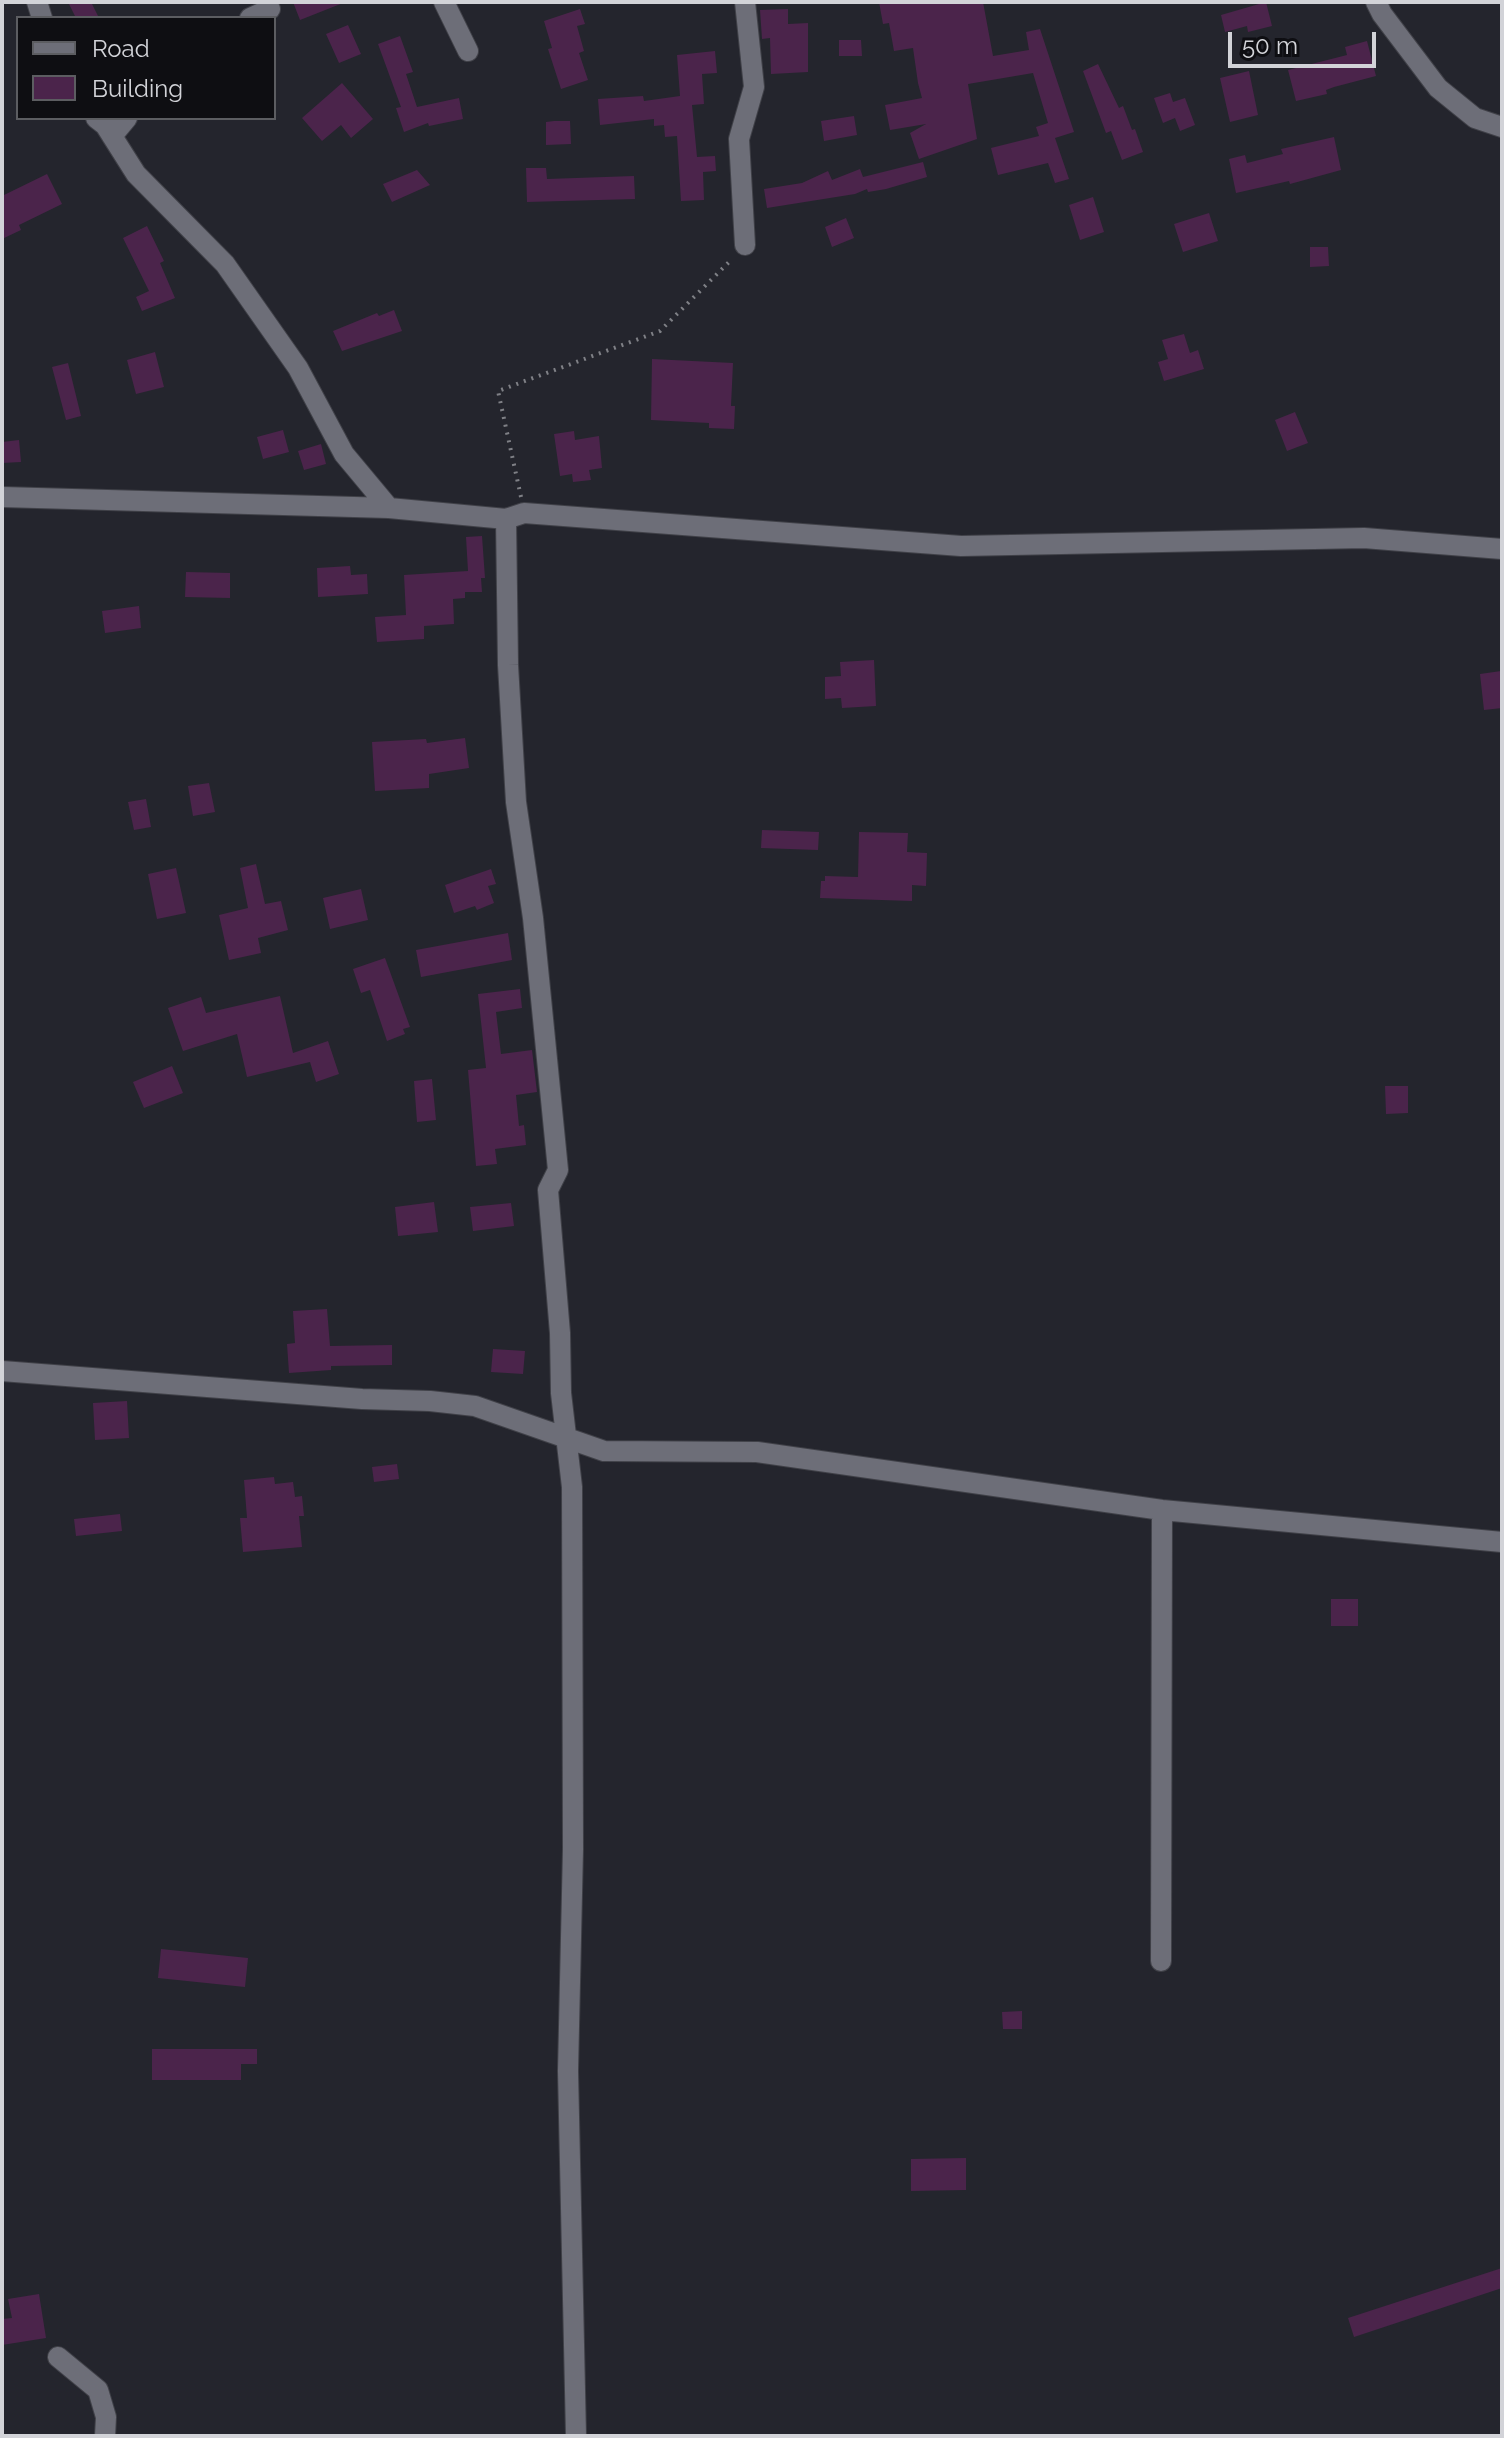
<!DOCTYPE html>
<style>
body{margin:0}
#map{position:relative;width:1504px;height:2438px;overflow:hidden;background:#24252d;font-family:Raleway,sans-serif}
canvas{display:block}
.frame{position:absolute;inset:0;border:4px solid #d2d3d8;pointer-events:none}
.legend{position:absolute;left:16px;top:16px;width:260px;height:104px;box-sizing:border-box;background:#0e0e12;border:2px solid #5c5d61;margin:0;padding:10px 14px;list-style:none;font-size:24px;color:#d2d3d8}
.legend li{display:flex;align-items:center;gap:16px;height:40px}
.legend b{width:40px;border:2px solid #5c5d61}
.scale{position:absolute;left:1228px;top:32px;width:148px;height:36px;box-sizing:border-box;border:4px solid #d2d3d8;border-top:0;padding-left:10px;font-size:24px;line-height:28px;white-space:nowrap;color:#d2d3d8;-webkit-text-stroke:6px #0e0e12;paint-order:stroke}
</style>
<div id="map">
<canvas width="1504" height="2438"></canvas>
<div class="frame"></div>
<ul class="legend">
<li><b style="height:10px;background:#6d6e78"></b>Road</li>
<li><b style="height:22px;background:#4b244b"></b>Building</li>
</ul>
<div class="scale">50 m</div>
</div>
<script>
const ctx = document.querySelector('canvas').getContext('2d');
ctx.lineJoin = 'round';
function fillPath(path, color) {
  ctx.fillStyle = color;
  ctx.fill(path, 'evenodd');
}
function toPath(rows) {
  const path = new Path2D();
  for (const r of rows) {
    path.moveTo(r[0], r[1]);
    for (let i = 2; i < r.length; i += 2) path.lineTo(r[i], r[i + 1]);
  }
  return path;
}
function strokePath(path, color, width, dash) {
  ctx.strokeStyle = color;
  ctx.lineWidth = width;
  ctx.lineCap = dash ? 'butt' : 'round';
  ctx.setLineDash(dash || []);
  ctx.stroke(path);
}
fillPath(toPath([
 [68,2,91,2,99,18,76,18],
 [293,2,343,2,343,3,300,20],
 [879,2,983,2,993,56,1029,50,1026,32,1040,29,1074,132,1055,138,1069,179,1055,183,1048,163,998,175,991,148,1039,136,1036,127,1048,123,1033,73,968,84,977,139,919,159,910,133,926,124,890,130,885,105,922,98,918,83,913,48,894,51,889,23,883,24],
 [1266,2,1272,26,1248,32,1247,26,1225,32,1221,15],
 [580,9,585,24,577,26,584,51,579,53,588,80,561,89,548,49,552,48,544,21],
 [788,9,788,24,808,23,808,72,771,74,770,38,762,39,760,10],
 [348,25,361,54,339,63,326,34],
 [400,36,413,72,406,74,417,107,459,98,463,119,429,126,428,123,404,132,396,108,401,107,378,44],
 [839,40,861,40,862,56,839,56],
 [1367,41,1376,76,1334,87,1326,90,1327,94,1296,101,1288,70,1347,55,1345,47],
 [715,51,717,73,702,74,704,104,692,105,697,157,715,156,716,171,703,172,704,200,681,201,677,136,665,137,664,125,654,126,654,119,600,125,598,99,643,96,644,101,680,96,677,55],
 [1098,64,1119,108,1123,106,1132,130,1135,129,1143,152,1122,160,1111,131,1106,133,1083,71],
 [1249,71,1258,115,1230,122,1220,78],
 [342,83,373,119,351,138,341,125,322,141,302,118],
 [1170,93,1173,102,1185,98,1195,125,1180,131,1175,118,1163,123,1154,98],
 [854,116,857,135,824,141,821,121],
 [554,121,570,121,571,144,546,145,546,122],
 [1334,137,1341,170,1290,184,1289,181,1236,193,1229,159,1245,155,1247,163,1283,154,1281,149],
 [923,162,927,177,886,189,868,192,867,189,855,194,767,208,764,189,802,183,828,171,832,180,860,169,863,177],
 [526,168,546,168,547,179,634,176,635,199,527,202],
 [417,170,430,185,392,202,383,184],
 [47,174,62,204,19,225,21,230,2,239,2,190,4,195],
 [1093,197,1104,232,1080,240,1069,205],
 [1209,213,1218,241,1183,252,1174,224],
 [846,218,854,238,832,247,825,227],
 [147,226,164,261,160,263,175,298,142,311,136,297,149,291,123,238],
 [1310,247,1328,247,1329,266,1310,267],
 [394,310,402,331,342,351,333,331,377,313,379,316],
 [1184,334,1190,353,1198,350,1204,369,1164,381,1158,362,1168,359,1162,340],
 [155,352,164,387,136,394,127,360],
 [652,359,733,363,731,406,735,406,734,429,709,428,709,423,651,420],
 [68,363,81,416,66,420,52,367],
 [1295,412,1308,443,1287,451,1275,420],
 [283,430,289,452,263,459,257,437],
 [574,431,575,440,599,436,602,468,589,470,591,480,573,482,572,474,560,476,554,434],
 [19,440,21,462,2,463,2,442],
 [321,444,326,464,304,470,298,451],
 [482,536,485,578,481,578,482,592,465,592,465,598,453,599,454,624,424,626,424,639,377,642,375,617,406,615,404,575,468,571,466,537],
 [350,566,351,575,367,574,368,594,318,597,317,568],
 [186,572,230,573,230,598,185,597],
 [139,606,141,628,105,633,102,611],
 [874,660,876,706,842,708,841,698,825,699,825,677,841,676,840,662],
 [1501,671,1502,708,1484,710,1480,674],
 [465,738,469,768,429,774,429,788,375,791,372,742,426,739,427,743],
 [209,783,215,812,193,816,188,786],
 [146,799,151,827,134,830,128,802],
 [762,830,819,832,818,850,761,848],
 [859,832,908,833,907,852,927,853,926,886,912,885,912,901,820,898,821,881,825,881,825,876,858,877],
 [256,864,265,904,281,901,288,930,258,938,261,953,229,960,219,915,248,908,240,868],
 [176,868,186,913,157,919,148,874],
 [491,869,496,884,488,886,494,903,477,910,475,906,454,913,445,885],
 [361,889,368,920,330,929,323,898],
 [508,933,512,960,421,977,416,950],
 [385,958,410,1027,403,1029,405,1034,387,1041,370,990,361,993,353,969],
 [520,989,522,1008,496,1012,501,1054,532,1050,537,1092,516,1095,519,1126,524,1125,526,1145,495,1149,497,1164,476,1166,468,1070,486,1068,478,994],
 [280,996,293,1053,328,1041,339,1074,316,1082,310,1062,247,1077,237,1034,183,1051,168,1008,201,997,206,1013],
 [172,1066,183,1093,144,1108,133,1082],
 [432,1079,436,1120,417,1122,414,1081],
 [1385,1086,1408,1086,1408,1113,1386,1114],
 [434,1202,438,1232,398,1236,395,1207],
 [511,1203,514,1226,473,1231,470,1207],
 [327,1309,330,1346,392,1345,392,1365,331,1366,331,1370,289,1373,287,1344,295,1343,293,1311],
 [493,1349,525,1351,523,1374,491,1372],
 [127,1401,129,1438,95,1440,93,1403],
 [397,1464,399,1479,374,1482,372,1467],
 [274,1477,275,1484,293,1482,295,1497,302,1496,304,1516,299,1516,302,1547,243,1552,240,1518,247,1518,244,1480],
 [120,1514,122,1531,76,1536,74,1519],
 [1331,1599,1358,1599,1358,1626,1331,1626],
 [161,1949,248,1958,245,1987,158,1978],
 [1022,2011,1022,2029,1003,2029,1002,2012],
 [152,2049,257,2049,257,2064,241,2064,241,2080,152,2080],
 [966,2158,966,2190,911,2191,911,2159],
 [1502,2268,1502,2288,1354,2337,1348,2318],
 [39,2294,46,2338,2,2345,2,2319,12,2318,8,2299]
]), '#4b244b');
const minor = toPath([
 [37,2,42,18],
 [444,2,468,51],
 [1376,2,1382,14,1438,88,1475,118,1502,127],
 [250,18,270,9],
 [96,118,105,125,136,174,225,264,298,368,344,454,389,508],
 [112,136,127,118],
 [745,245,739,139,754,87,745,2],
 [2,497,389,508,506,519,524,513,961,546,1364,538,1502,549],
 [506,519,508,665,516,802,533,918,558,1170,548,1190,560,1333,561,1393,572,1487,573,1849,568,2071,576,2436],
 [2,1371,362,1399,430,1401,475,1406,604,1451,757,1452,1162,1510,1502,1542],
 [1161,1961,1162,1510],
 [58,2357,98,2390,106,2417,105,2436]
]);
strokePath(minor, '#404148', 22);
strokePath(toPath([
 [521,497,498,391,660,331,732,259]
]), '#7f8086', 4, [2, 6]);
strokePath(minor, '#6d6e78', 20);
</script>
